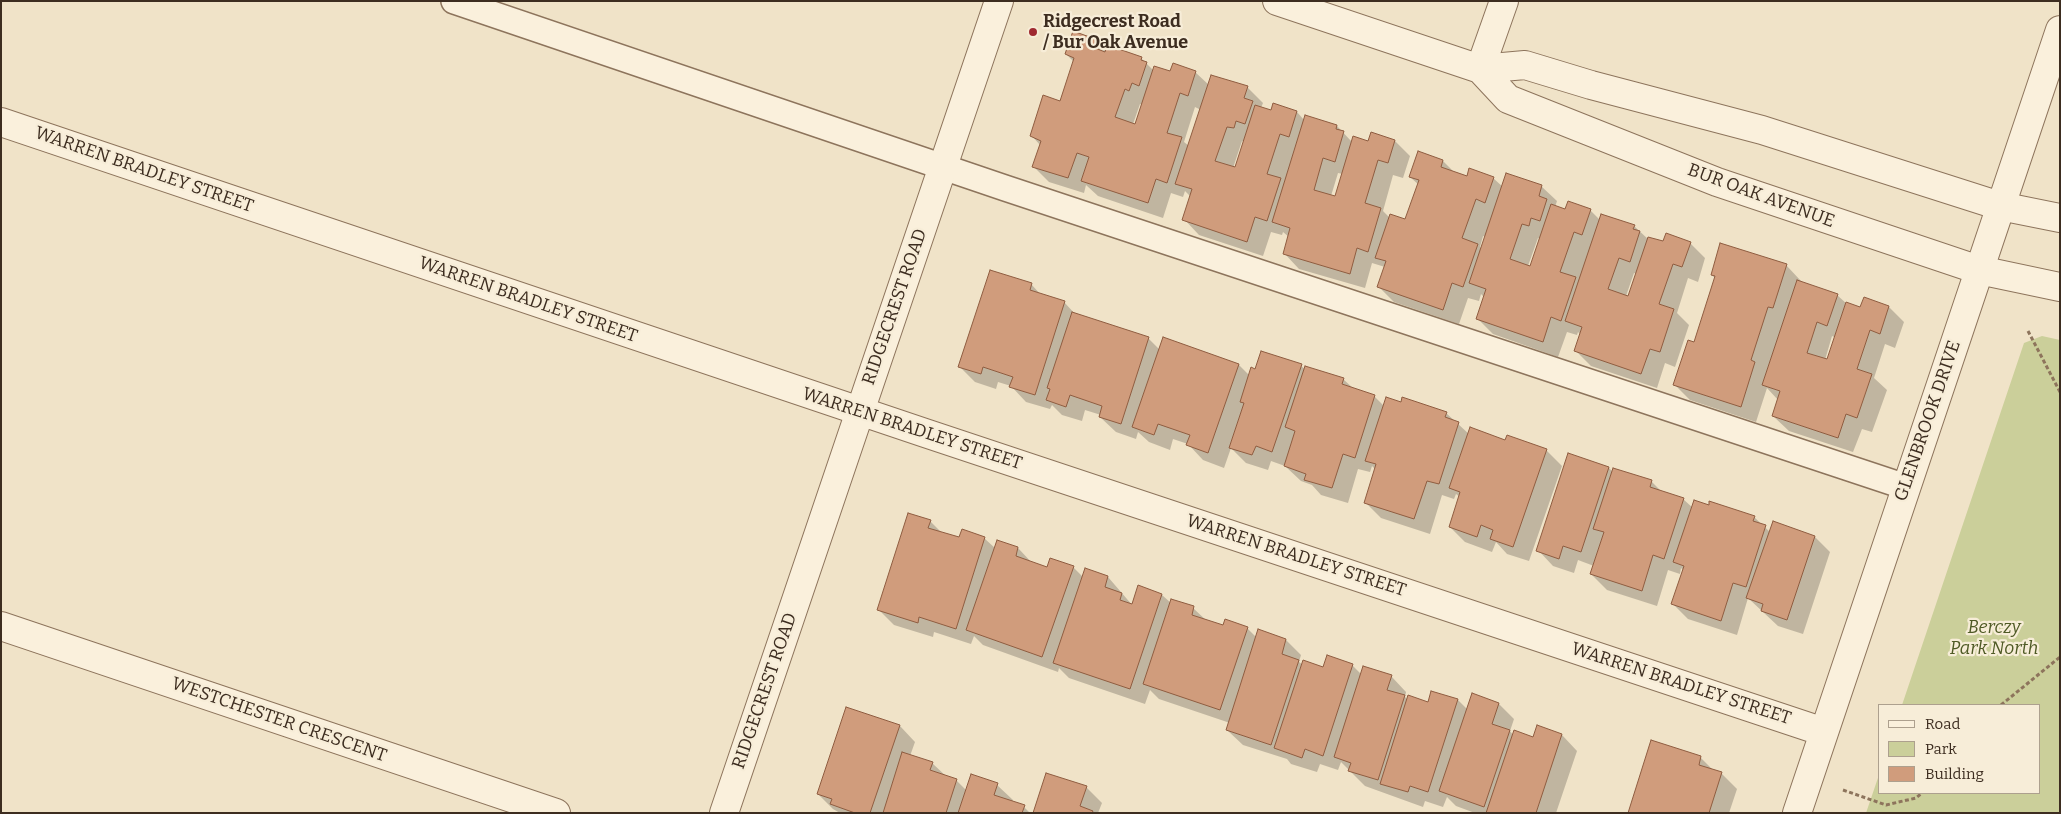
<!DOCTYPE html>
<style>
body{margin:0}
#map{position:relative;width:2061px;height:814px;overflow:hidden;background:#f0e3c8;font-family:Bitter,serif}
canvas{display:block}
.frame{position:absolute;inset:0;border:2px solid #3d2d20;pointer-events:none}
.legend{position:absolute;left:1878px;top:704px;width:162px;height:90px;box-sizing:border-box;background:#f7edd8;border:1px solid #ada08e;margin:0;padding:6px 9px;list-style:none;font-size:15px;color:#3d2d20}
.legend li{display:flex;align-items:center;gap:10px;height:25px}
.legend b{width:25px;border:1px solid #ada08e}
</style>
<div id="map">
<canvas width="2061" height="814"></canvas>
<div class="frame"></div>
<ul class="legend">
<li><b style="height:6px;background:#faf0dc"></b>Road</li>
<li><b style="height:14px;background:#cbcf9a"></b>Park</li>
<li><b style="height:14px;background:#d09c7c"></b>Building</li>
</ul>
</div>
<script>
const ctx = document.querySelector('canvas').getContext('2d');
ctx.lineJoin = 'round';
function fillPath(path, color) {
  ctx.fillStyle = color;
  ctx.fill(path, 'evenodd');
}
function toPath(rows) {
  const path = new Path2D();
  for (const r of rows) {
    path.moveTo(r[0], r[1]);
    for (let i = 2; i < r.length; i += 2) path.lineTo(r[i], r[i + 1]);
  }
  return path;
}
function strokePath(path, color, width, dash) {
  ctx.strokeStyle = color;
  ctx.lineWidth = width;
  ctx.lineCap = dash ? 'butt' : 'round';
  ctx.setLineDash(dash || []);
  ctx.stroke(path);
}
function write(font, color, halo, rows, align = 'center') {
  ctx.font = font + ' Bitter,serif';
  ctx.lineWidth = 4.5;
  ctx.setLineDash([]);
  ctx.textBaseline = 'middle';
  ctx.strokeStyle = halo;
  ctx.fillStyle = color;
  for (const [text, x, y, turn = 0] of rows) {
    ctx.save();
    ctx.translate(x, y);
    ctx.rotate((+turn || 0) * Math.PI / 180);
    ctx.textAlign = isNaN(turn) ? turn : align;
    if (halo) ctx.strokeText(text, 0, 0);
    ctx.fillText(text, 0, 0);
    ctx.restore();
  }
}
fillPath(toPath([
 [2042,336,2060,340,2060,813,1866,813,1880,772,1880,793,2040,793,2040,705,1902,705,2024,343]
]), '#cbcf9a');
fillPath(toPath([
 [1097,41,1107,50,1141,58,1154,71,1171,73,1195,72,1209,85,1247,87,1263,103,1261,108,1272,112,1297,112,1304,120,1305,117,1337,126,1352,142,1395,141,1410,156,1403,178,1393,175,1383,211,1390,218,1406,221,1419,185,1410,177,1443,161,1455,173,1467,177,1493,178,1503,187,1541,186,1557,201,1555,207,1566,211,1590,210,1600,220,1634,226,1649,240,1664,243,1690,243,1705,258,1698,282,1688,278,1677,313,1689,325,1675,367,1665,363,1657,388,1591,366,1576,351,1581,335,1578,332,1577,335,1567,332,1558,357,1493,334,1478,319,1485,298,1481,294,1479,301,1468,298,1459,324,1394,302,1379,287,1385,267,1372,263,1365,288,1299,269,1284,253,1289,237,1283,232,1282,235,1271,232,1263,256,1199,235,1184,219,1191,197,1185,191,1183,197,1171,193,1163,218,1098,196,1086,185,1084,193,1049,182,1033,166,1040,145,1032,136,1061,102,1074,62,1066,54],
 [1140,104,1143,105,1136,126,1133,124],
 [1195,107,1201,110,1189,146,1184,142],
 [1242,141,1244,142,1236,169,1233,168],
 [1338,173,1343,174,1336,198,1331,196],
 [1483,236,1486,237,1482,249,1480,247],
 [1538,238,1540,239,1531,267,1528,266],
 [1634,273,1637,274,1629,297,1626,296],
 [1786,265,1801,281,1801,283,1837,295,1847,304,1861,308,1889,307,1904,322,1895,348,1885,344,1874,378,1887,390,1872,432,1862,429,1853,452,1789,431,1773,416,1778,400,1767,388,1756,422,1690,400,1675,385,1694,344,1715,278,1712,275],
 [1832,336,1836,338,1828,361,1825,360],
 [1031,284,1042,296,1064,302,1076,315,1149,339,1160,350,1239,365,1250,376,1256,370,1301,366,1305,369,1343,379,1354,389,1374,396,1384,406,1446,413,1469,434,1505,441,1507,437,1546,450,1562,466,1529,561,1507,554,1496,542,1492,552,1465,542,1450,527,1460,497,1456,494,1454,499,1442,495,1430,534,1381,518,1365,502,1376,470,1372,466,1370,472,1358,469,1348,503,1321,495,1312,485,1301,481,1285,466,1271,461,1268,470,1246,463,1231,448,1224,468,1203,460,1188,444,1173,439,1170,450,1149,442,1138,432,1136,439,1116,432,1100,417,1101,415,1085,410,1082,421,1062,415,1052,405,1050,409,1026,402,1011,386,998,382,996,389,975,382,960,367],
 [1609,468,1613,472,1651,481,1663,493,1683,499,1693,508,1754,517,1770,532,1815,537,1830,552,1803,634,1778,626,1748,598,1737,635,1688,619,1673,604,1684,571,1681,568,1680,574,1668,570,1657,606,1607,590,1591,574,1594,566,1578,560,1574,573,1553,566,1538,550],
 [930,521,942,533,960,539,984,538,996,549,1018,548,1033,564,1048,569,1073,567,1083,577,1108,577,1133,606,1162,595,1171,603,1193,608,1208,622,1223,627,1247,628,1257,638,1259,631,1286,640,1301,655,1299,662,1303,665,1324,669,1352,665,1361,674,1391,676,1406,692,1405,697,1408,700,1428,703,1458,700,1468,710,1499,704,1514,719,1510,731,1513,735,1534,738,1562,735,1577,751,1556,813,1475,813,1456,806,1447,797,1443,807,1425,801,1423,807,1365,786,1341,762,1338,770,1320,764,1317,772,1291,764,1287,759,1243,745,1227,730,1230,723,1159,699,1150,690,1145,704,1069,678,1059,668,1058,672,983,645,974,636,971,644,934,632,933,637,894,625,878,609],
 [900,726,915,742,910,756,932,763,947,777,956,780,967,791,997,785,1013,800,1012,802,1024,807,1030,813,840,813,833,809,818,794],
 [1700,757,1714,771,1721,773,1737,789,1729,813,1630,813],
 [1086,787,1102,803,1098,813,1034,813]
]), '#0003');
const building = toPath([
 [1073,31,1098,40,1095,48,1105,52,1107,45,1142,57,1141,60,1147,62,1139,86,1132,83,1129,91,1125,89,1115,117,1135,124,1154,66,1170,71,1173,63,1196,71,1188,96,1180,93,1167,133,1182,137,1167,183,1156,179,1148,203,1081,181,1089,157,1077,153,1068,178,1032,167,1041,141,1030,136,1043,95,1060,101,1074,58,1065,54,1073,31],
 [1211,75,1248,86,1244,98,1253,101,1245,124,1236,121,1234,128,1227,127,1215,161,1235,167,1255,105,1271,110,1273,103,1297,111,1289,137,1280,134,1267,174,1281,178,1267,221,1255,217,1247,242,1182,220,1192,189,1175,184,1211,75],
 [1305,115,1337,125,1336,129,1344,131,1335,162,1323,158,1314,190,1335,196,1353,136,1368,141,1371,132,1395,140,1388,163,1378,160,1365,203,1381,208,1368,252,1357,248,1350,274,1283,254,1290,228,1272,222,1305,115],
 [1418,151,1443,160,1441,167,1467,176,1469,168,1494,177,1485,203,1476,199,1462,238,1478,244,1463,287,1452,283,1443,310,1377,287,1386,261,1375,258,1390,214,1405,219,1419,180,1409,177,1418,151],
 [1506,173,1542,185,1539,196,1547,199,1540,221,1531,218,1529,226,1522,224,1510,259,1530,266,1551,204,1565,209,1568,201,1591,209,1582,235,1574,232,1560,272,1576,277,1561,321,1551,317,1543,342,1476,319,1486,289,1469,283,1506,173],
 [1601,214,1635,225,1633,229,1640,231,1630,262,1619,258,1608,289,1628,296,1648,237,1663,241,1666,233,1691,242,1682,267,1673,264,1659,304,1674,309,1660,352,1650,349,1641,374,1574,351,1582,327,1565,321,1601,214],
 [1720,243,1787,264,1773,308,1768,307,1751,360,1755,362,1741,407,1673,385,1688,340,1694,342,1715,276,1711,275,1720,243],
 [990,270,1032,283,1030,290,1065,301,1035,395,1009,387,1013,377,983,367,981,374,958,367,990,270],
 [1797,280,1838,294,1827,326,1817,322,1807,353,1827,359,1846,302,1860,307,1864,297,1889,306,1880,334,1870,330,1857,369,1872,374,1857,418,1846,414,1838,438,1772,416,1780,391,1762,385,1797,280],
 [1072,312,1149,337,1121,424,1099,417,1102,406,1070,395,1066,407,1046,400,1050,389,1047,388,1072,312],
 [1163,337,1239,364,1208,453,1186,445,1190,435,1158,424,1154,435,1132,427,1163,337],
 [1261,351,1302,364,1272,452,1256,446,1252,455,1229,448,1244,403,1240,402,1251,367,1255,369,1261,351],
 [1305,366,1344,378,1342,384,1375,395,1355,458,1343,454,1332,488,1304,480,1306,474,1284,466,1295,431,1285,427,1305,366],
 [1386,397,1401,402,1402,397,1447,412,1445,417,1459,422,1439,484,1427,481,1414,519,1364,503,1376,464,1365,461,1386,397],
 [1470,427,1505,440,1507,435,1547,449,1513,547,1490,539,1493,530,1481,525,1477,537,1449,527,1460,492,1449,488,1470,427],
 [1568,453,1609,467,1581,552,1563,546,1559,559,1536,551,1568,453],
 [1613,468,1652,480,1650,487,1684,498,1664,559,1653,555,1642,591,1590,574,1604,532,1593,529,1613,468],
 [1694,500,1709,505,1709,501,1755,516,1753,521,1766,525,1746,587,1733,583,1721,621,1671,604,1684,566,1673,562,1694,500],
 [908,513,931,520,928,528,959,537,962,529,985,537,956,629,919,617,918,623,877,610,908,513],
 [1773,521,1815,536,1787,620,1761,611,1763,604,1746,598,1773,521],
 [997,540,1018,547,1016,556,1047,567,1050,558,1074,566,1042,657,966,630,997,540],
 [1085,568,1108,576,1105,587,1122,593,1120,600,1132,604,1138,585,1162,594,1130,689,1053,663,1085,568],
 [1171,599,1194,606,1192,615,1223,625,1225,619,1248,627,1220,710,1143,684,1171,599],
 [1258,629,1286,639,1282,654,1299,660,1271,745,1226,730,1258,629],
 [1327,655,1353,664,1323,756,1305,749,1302,758,1274,748,1303,660,1323,667,1327,655],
 [1363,666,1392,675,1387,690,1405,695,1378,780,1348,771,1351,763,1334,757,1363,666],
 [1431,691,1458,699,1428,792,1410,786,1408,792,1380,784,1408,695,1428,702,1431,691],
 [1472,693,1499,703,1492,724,1510,730,1484,807,1439,791,1472,693],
 [846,707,900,725,870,813,855,813,830,804,832,799,817,794,846,707],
 [1537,725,1562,734,1536,813,1486,813,1514,730,1533,737,1537,725],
 [1651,740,1701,756,1699,765,1722,772,1709,813,1628,813,1651,740],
 [902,752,933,762,930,770,957,779,946,813,883,813,902,752],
 [1046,773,1087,786,1080,806,1093,811,1092,813,1033,813,1046,773],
 [971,774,998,783,994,795,1025,805,1022,813,958,813,971,774]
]);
fillPath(building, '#d09c7c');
strokePath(building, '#8e5c40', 1);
const service = toPath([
 [454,1,1005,188,1906,487]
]);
const minor = toPath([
 [1480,69,1504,1],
 [1,122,925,433,1824,732],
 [1,626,556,813],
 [724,813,999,1],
 [1797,813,2060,30]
]);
const tertiary = toPath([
 [1277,1,1480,69,1525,65,1591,85,1762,130,2000,206,2060,218],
 [1480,69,1508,99,1717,182,1979,270,2060,287]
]);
strokePath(service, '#8d745c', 28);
strokePath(minor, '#8d745c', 30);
strokePath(tertiary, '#8d745c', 30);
strokePath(toPath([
 [2028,331,2060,392],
 [2001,705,2060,657],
 [1843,790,1886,805,1916,798,1922,793]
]), '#8d745c', 3, [4, 2.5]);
strokePath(service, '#faf0dc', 25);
strokePath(minor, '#faf0dc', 28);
strokePath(tertiary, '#faf0dc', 28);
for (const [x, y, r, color] of [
 [1033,32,5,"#9f292f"]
]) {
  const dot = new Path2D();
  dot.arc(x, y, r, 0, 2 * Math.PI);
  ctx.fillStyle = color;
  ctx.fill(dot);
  strokePath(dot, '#f7edd8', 2);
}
write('bold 18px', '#3d2d20', '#f7edd8', [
 ["Ridgecrest Road",1043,22],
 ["/ Bur Oak Avenue",1043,43]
], 'left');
write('18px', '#3d2d20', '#f7edd8', [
 ["WARREN BRADLEY STREET",144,170,19],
 ["BUR OAK AVENUE",1761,196,20],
 ["WARREN BRADLEY STREET",528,300,19],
 ["RIDGECREST ROAD",895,307,-71],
 ["GLENBROOK DRIVE",1928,421,-71],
 ["WARREN BRADLEY STREET",912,429,18],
 ["WARREN BRADLEY STREET",1296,556,18],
 ["WARREN BRADLEY STREET",1681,684,18],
 ["RIDGECREST ROAD",765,691,-71],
 ["WESTCHESTER CRESCENT",279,720,19]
]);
write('italic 18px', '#4f5a25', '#f7edd8', [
 ["Berczy",1994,628],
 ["Park North",1994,649]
]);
</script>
